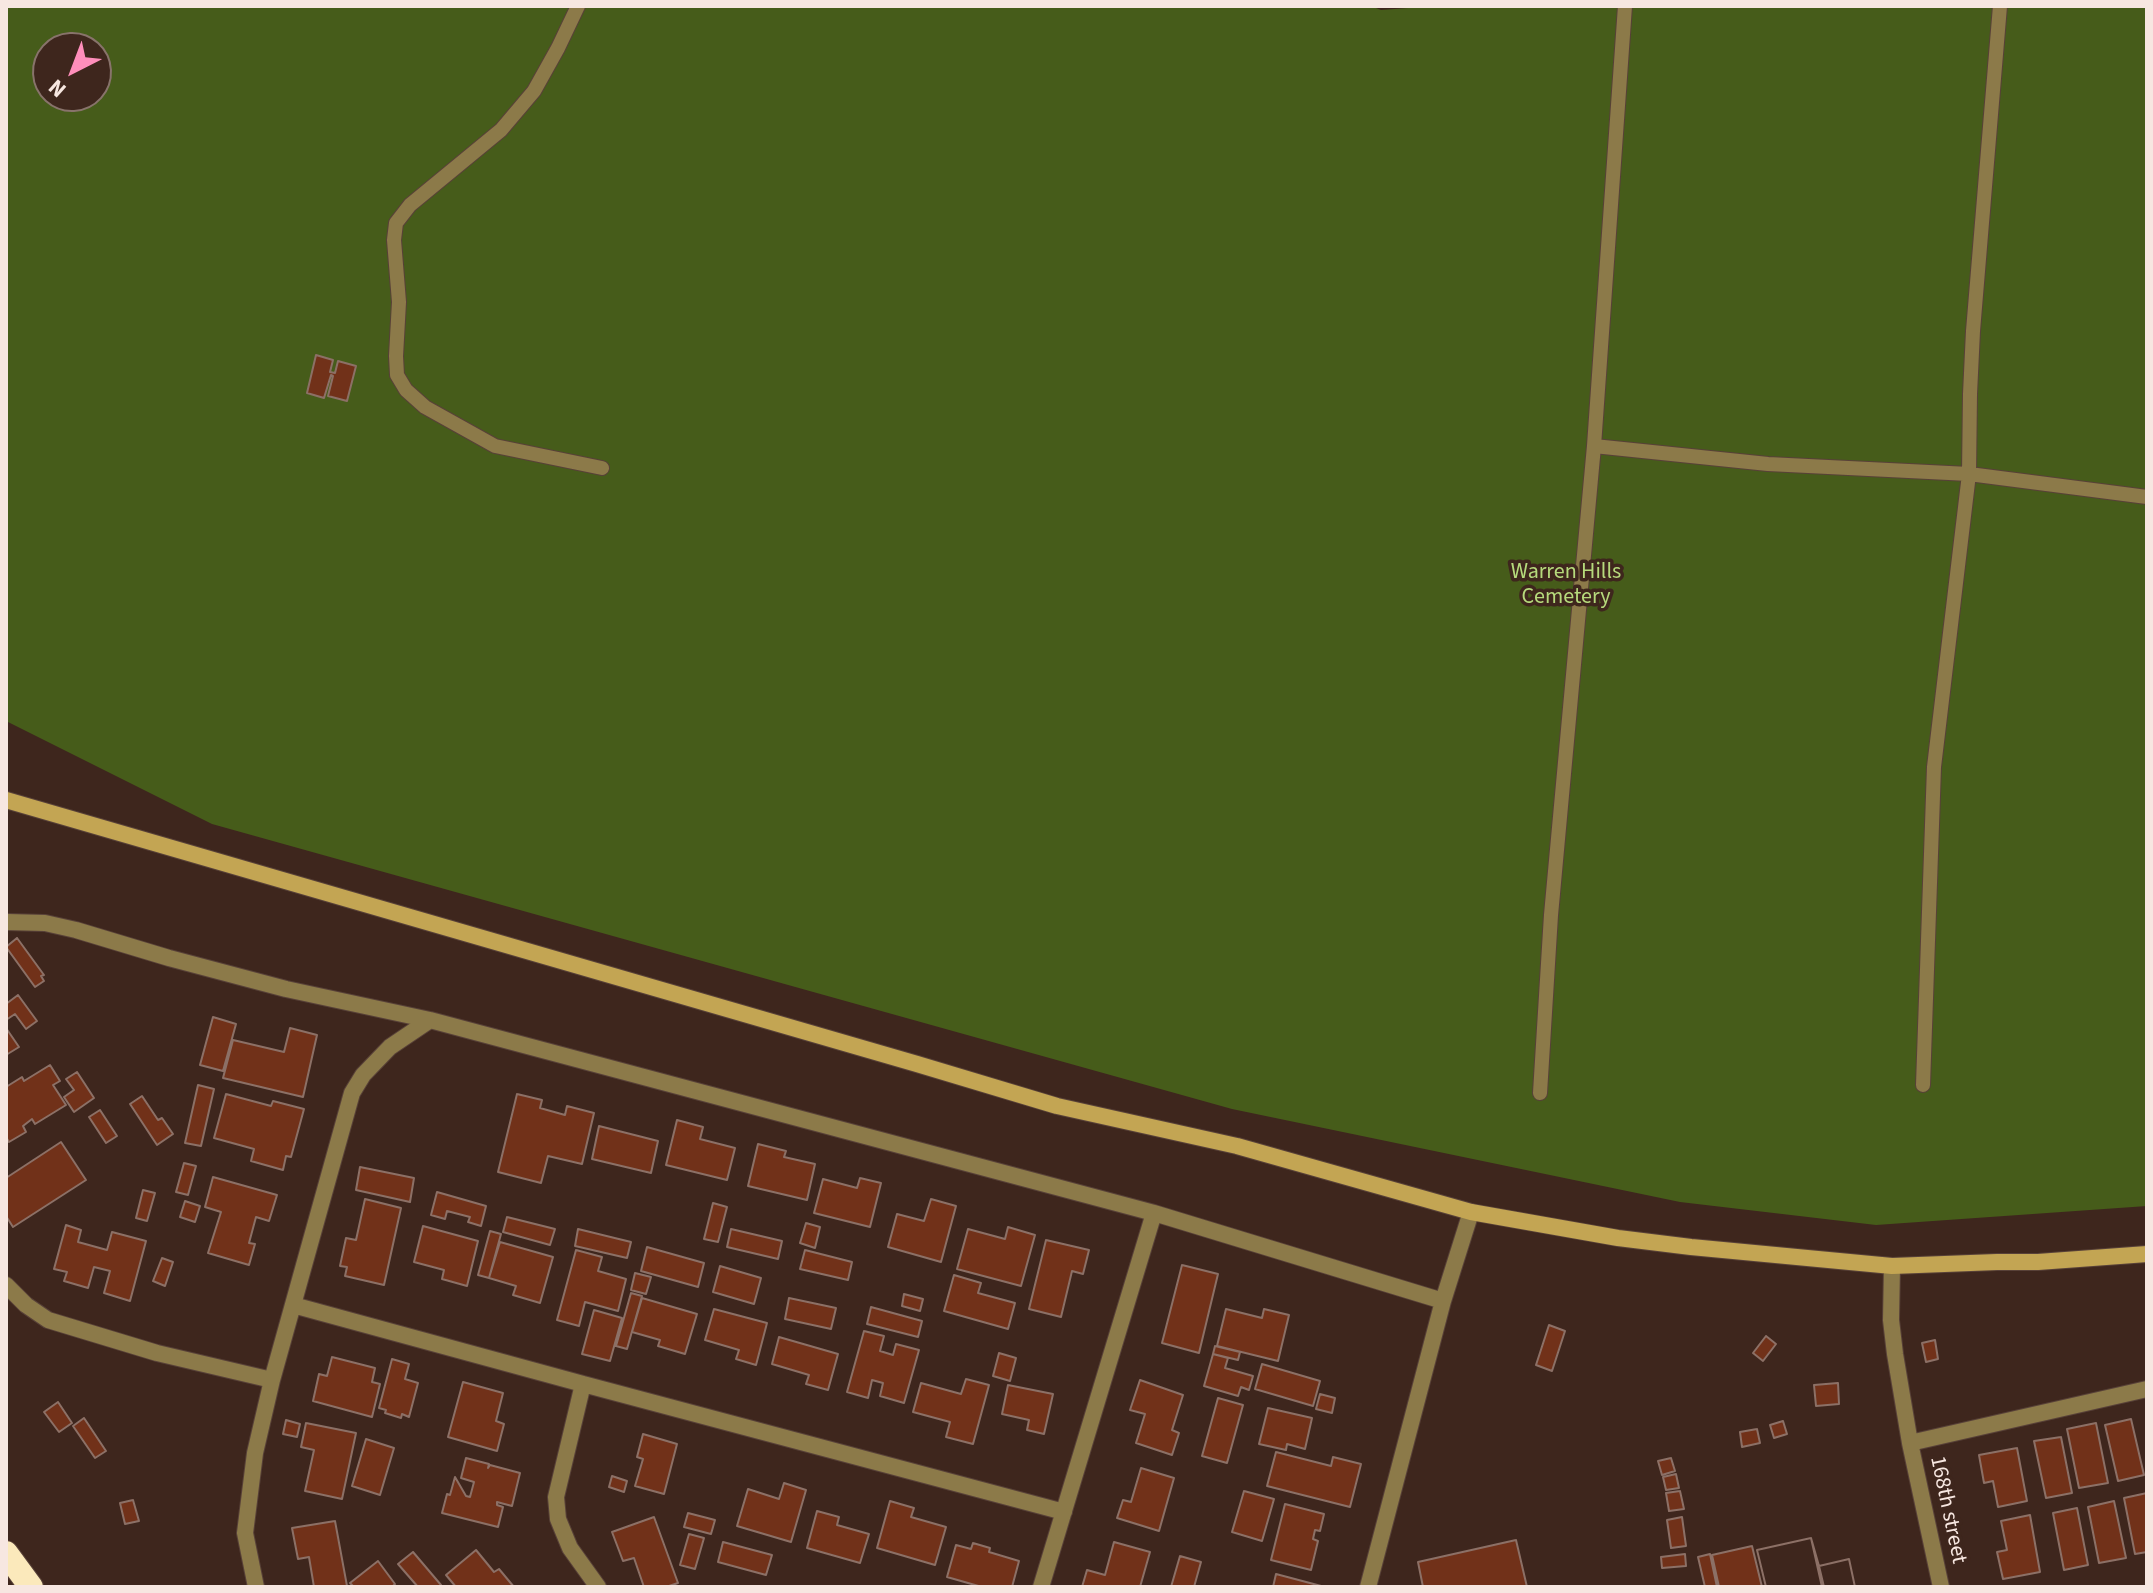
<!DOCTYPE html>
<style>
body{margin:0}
#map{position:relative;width:2153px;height:1593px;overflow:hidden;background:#3e261d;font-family:"Source Sans 3",sans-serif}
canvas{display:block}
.frame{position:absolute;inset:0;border:8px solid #f7e7e1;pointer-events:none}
.north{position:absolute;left:32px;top:32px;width:80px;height:80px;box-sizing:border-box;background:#3e261d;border:2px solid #88736b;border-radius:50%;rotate:222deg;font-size:22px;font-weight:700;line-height:32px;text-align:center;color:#f7e7e1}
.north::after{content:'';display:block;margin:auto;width:28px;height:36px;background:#ff8ebb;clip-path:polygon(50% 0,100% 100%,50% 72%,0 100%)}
</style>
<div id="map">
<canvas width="2153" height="1593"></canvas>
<div class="frame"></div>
<div class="north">N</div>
</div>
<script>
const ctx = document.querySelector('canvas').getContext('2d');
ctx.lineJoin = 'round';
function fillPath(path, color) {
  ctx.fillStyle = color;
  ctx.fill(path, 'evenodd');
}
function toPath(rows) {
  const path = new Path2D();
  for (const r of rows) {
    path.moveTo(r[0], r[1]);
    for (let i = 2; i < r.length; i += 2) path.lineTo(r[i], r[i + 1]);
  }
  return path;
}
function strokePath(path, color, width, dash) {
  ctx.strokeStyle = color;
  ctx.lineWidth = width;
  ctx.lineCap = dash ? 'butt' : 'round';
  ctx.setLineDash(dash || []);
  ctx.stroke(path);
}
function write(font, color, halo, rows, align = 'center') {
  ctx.font = font + ' "Source Sans 3",sans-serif';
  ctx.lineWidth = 7;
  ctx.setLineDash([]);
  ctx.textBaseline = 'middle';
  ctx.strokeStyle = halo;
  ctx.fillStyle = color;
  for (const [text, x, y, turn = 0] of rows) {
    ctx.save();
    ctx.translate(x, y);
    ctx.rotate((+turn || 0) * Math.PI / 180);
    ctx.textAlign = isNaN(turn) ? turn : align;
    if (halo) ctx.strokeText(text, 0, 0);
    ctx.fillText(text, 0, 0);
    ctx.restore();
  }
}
fillPath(toPath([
 [6,6,1371,6,1381,10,1435,6,2147,6,2147,1206,1876,1225,1680,1202,1232,1109,212,824,6,721],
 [48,48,96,48,96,96,48,96]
]), '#465c1a');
const building = toPath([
 [316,355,333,360,330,372,335,373,338,361,356,366,347,401,328,396,333,376,331,375,324,398,307,393,316,355],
 [17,938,44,975,41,976,44,981,35,987,6,947,17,938],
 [18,995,37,1021,26,1029,15,1014,6,1020,6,1004,18,995],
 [213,1017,236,1024,223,1071,200,1065,213,1017],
 [6,1028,19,1047,6,1055,6,1028],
 [290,1028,317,1035,303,1097,223,1078,233,1040,284,1052,290,1028],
 [50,1065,60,1081,53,1085,66,1105,35,1124,32,1119,23,1126,26,1132,9,1142,6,1137,6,1087,22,1077,24,1081,50,1065],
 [77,1072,94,1098,74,1112,64,1097,74,1090,66,1079,77,1072],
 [198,1085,214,1089,201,1146,185,1143,198,1085],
 [226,1094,271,1106,273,1101,304,1109,291,1157,286,1156,283,1170,251,1161,254,1149,214,1138,226,1094],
 [517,1094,542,1100,540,1108,565,1115,567,1106,594,1113,582,1164,548,1156,541,1183,498,1172,517,1094],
 [142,1096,158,1120,162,1118,173,1134,157,1145,130,1104,142,1096],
 [100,1110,117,1136,106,1143,89,1117,100,1110],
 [677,1120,703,1127,700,1139,735,1148,727,1180,666,1165,677,1120],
 [599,1126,658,1141,651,1173,592,1159,599,1126],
 [61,1142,86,1180,13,1227,6,1216,6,1178,61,1142],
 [758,1144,786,1151,784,1157,815,1164,807,1200,748,1186,758,1144],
 [184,1163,196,1166,188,1195,176,1192,184,1163],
 [360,1167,414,1178,410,1202,356,1190,360,1167],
 [213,1177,277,1195,269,1221,256,1217,249,1243,255,1244,249,1265,208,1253,221,1212,205,1207,213,1177],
 [860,1178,881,1183,870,1227,814,1213,823,1179,857,1188,860,1178],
 [143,1190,155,1193,147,1221,136,1218,143,1190],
 [437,1192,486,1206,481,1226,468,1222,470,1217,447,1211,445,1219,431,1215,437,1192],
 [365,1199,401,1208,384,1285,345,1276,347,1267,340,1266,346,1238,356,1240,365,1199],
 [931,1199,956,1206,941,1262,888,1247,897,1214,924,1221,931,1199],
 [185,1201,200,1206,195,1222,180,1217,185,1201],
 [713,1203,727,1207,718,1242,704,1239,713,1203],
 [507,1217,555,1229,550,1245,503,1232,507,1217],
 [806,1223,820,1227,815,1248,800,1243,806,1223],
 [66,1225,81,1230,78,1242,107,1250,112,1232,146,1241,130,1301,104,1293,110,1271,94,1267,88,1288,64,1281,67,1272,54,1269,66,1225],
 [423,1226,478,1241,467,1286,442,1279,444,1270,414,1262,423,1226],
 [1008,1227,1035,1235,1021,1286,957,1269,968,1229,1005,1239,1008,1227],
 [578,1229,631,1242,627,1258,575,1246,578,1229],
 [731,1229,782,1241,778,1259,727,1247,731,1229],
 [490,1231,501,1234,489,1278,478,1275,490,1231],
 [1046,1240,1089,1250,1083,1274,1072,1271,1061,1317,1029,1309,1046,1240],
 [500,1242,553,1257,540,1303,513,1295,516,1286,489,1278,500,1242],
 [647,1247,704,1263,698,1287,641,1271,647,1247],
 [576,1250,602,1257,598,1271,626,1279,618,1311,585,1302,579,1326,557,1320,576,1250],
 [805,1250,852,1262,848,1280,800,1269,805,1250],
 [162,1258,173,1262,165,1286,153,1281,162,1258],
 [1182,1265,1218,1274,1199,1353,1162,1343,1182,1265],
 [720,1266,761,1278,754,1304,713,1292,720,1266],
 [635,1273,651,1277,646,1294,631,1290,635,1273],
 [954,1275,981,1283,978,1293,1015,1303,1008,1329,944,1311,954,1275],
 [631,1293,642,1296,627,1349,616,1346,631,1293],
 [904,1294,923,1299,920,1311,902,1306,904,1294],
 [642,1298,697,1314,685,1354,658,1346,660,1340,632,1332,642,1298],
 [789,1298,836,1308,831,1329,785,1319,789,1298],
 [871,1307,922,1321,918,1337,867,1324,871,1307],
 [714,1309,767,1323,756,1365,736,1359,739,1350,705,1340,714,1309],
 [1226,1309,1262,1318,1264,1309,1289,1315,1278,1361,1217,1346,1226,1309],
 [594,1310,622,1318,610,1361,582,1354,594,1310],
 [1549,1325,1565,1331,1552,1371,1536,1365,1549,1325],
 [864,1331,884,1336,880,1351,893,1355,896,1344,919,1350,904,1403,880,1396,883,1383,872,1380,868,1398,847,1392,864,1331],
 [1766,1336,1776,1344,1763,1361,1753,1353,1766,1336],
 [779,1337,838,1354,828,1390,806,1384,809,1375,772,1364,779,1337],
 [1935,1340,1938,1359,1926,1362,1922,1343,1935,1340],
 [1215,1346,1240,1352,1238,1360,1213,1354,1215,1346],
 [999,1353,1016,1358,1010,1381,993,1376,999,1353],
 [1213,1354,1228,1358,1225,1368,1253,1376,1249,1390,1241,1387,1238,1396,1204,1386,1213,1354],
 [332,1357,375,1368,372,1382,380,1384,372,1417,313,1401,319,1374,327,1376,332,1357],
 [392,1359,409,1364,405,1379,418,1383,409,1417,402,1414,401,1418,385,1413,386,1410,379,1408,392,1359],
 [1262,1364,1320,1381,1313,1406,1255,1389,1262,1364],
 [966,1379,989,1385,973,1444,946,1437,950,1422,913,1412,921,1383,961,1394,966,1379],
 [1140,1380,1183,1395,1172,1430,1179,1433,1172,1455,1136,1443,1145,1414,1130,1410,1140,1380],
 [463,1382,503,1393,496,1421,504,1424,497,1451,448,1437,463,1382],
 [1838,1383,1839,1404,1816,1406,1814,1385,1838,1383],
 [1008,1385,1053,1394,1044,1434,1027,1430,1029,1420,1002,1414,1008,1385],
 [1320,1394,1335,1398,1332,1413,1316,1409,1320,1394],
 [1218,1398,1243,1405,1227,1463,1202,1456,1218,1398],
 [58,1402,72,1423,59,1432,44,1412,58,1402],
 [1268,1408,1312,1418,1305,1449,1287,1444,1286,1450,1259,1444,1268,1408],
 [84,1418,106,1451,95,1458,73,1426,84,1418],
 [2131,1419,2144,1475,2118,1481,2105,1425,2131,1419],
 [286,1420,300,1424,297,1437,283,1434,286,1420],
 [1783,1421,1787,1434,1774,1438,1770,1425,1783,1421],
 [306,1423,356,1433,342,1499,305,1491,314,1450,301,1447,306,1423],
 [2096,1423,2108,1483,2079,1488,2067,1429,2096,1423],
 [1757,1429,1760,1443,1742,1447,1740,1432,1757,1429],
 [643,1434,677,1444,664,1494,635,1486,643,1459,637,1457,643,1434],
 [2061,1437,2072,1493,2046,1498,2034,1441,2061,1437],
 [366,1439,394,1448,380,1495,352,1486,366,1439],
 [2017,1448,2027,1501,1998,1507,1993,1481,1984,1483,1979,1455,2017,1448],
 [1276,1452,1331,1466,1333,1457,1361,1464,1350,1507,1267,1486,1276,1452],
 [466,1458,489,1464,488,1468,490,1465,520,1473,512,1506,497,1502,497,1505,503,1507,498,1527,442,1513,447,1494,450,1495,455,1477,466,1496,470,1497,474,1482,461,1478,466,1458],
 [1671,1458,1675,1471,1662,1475,1658,1461,1671,1458],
 [1141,1468,1174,1478,1159,1531,1117,1518,1123,1500,1131,1502,1141,1468],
 [1676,1474,1679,1488,1666,1490,1663,1477,1676,1474],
 [612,1476,627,1481,624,1492,609,1487,612,1476],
 [784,1483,806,1490,791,1542,737,1526,748,1489,779,1499,784,1483],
 [1244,1491,1274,1499,1262,1541,1232,1532,1244,1491],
 [1680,1491,1684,1509,1669,1511,1666,1493,1680,1491],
 [2147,1493,2147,1552,2135,1554,2124,1498,2147,1493],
 [133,1500,139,1521,125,1524,120,1503,133,1500],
 [890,1501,914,1508,911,1517,946,1527,935,1565,877,1548,890,1501],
 [2114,1501,2126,1558,2099,1563,2088,1507,2114,1501],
 [1285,1504,1324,1514,1320,1531,1315,1530,1313,1539,1318,1541,1311,1570,1271,1560,1285,1504],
 [2077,1508,2088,1565,2064,1570,2053,1513,2077,1508],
 [817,1511,839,1517,837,1525,869,1534,860,1563,807,1548,817,1511],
 [688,1513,715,1520,711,1534,684,1527,688,1513],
 [2030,1515,2040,1572,2003,1579,1997,1552,2007,1550,2001,1521,2030,1515],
 [654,1517,678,1583,666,1587,644,1587,634,1558,623,1561,612,1532,654,1517],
 [1682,1517,1686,1546,1671,1548,1667,1520,1682,1517],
 [335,1521,347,1586,349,1587,314,1587,309,1557,298,1559,292,1528,335,1521],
 [689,1534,704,1538,695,1569,680,1565,689,1534],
 [1811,1538,1822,1587,1766,1587,1757,1550,1811,1538],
 [1811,1538,1819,1566,1849,1559,1855,1587,1766,1587,1757,1550,1811,1538],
 [1516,1540,1527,1587,1423,1587,1418,1562,1516,1540],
 [723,1542,772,1555,766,1575,718,1562,723,1542],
 [1114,1542,1150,1552,1140,1587,1082,1587,1087,1570,1105,1575,1114,1542],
 [973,1543,990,1548,989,1552,1019,1561,1012,1587,982,1587,947,1577,956,1545,971,1549,973,1543],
 [1752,1546,1762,1587,1719,1587,1712,1555,1752,1546],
 [476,1550,494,1572,499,1569,514,1587,456,1587,446,1575,476,1550],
 [413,1552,441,1585,438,1587,418,1587,398,1564,413,1552],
 [1685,1554,1686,1566,1662,1568,1661,1557,1685,1554],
 [1710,1554,1717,1587,1705,1587,1698,1557,1710,1554],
 [1180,1556,1201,1562,1194,1587,1171,1587,1180,1556],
 [1849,1559,1855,1587,1824,1587,1819,1566,1849,1559],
 [378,1561,395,1584,392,1587,354,1587,350,1583,378,1561],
 [1276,1574,1325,1587,1273,1587,1276,1574]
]);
fillPath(building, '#713119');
strokePath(building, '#8c7066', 2);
const lane = toPath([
 [578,6,558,48,534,91,501,130,410,205,396,223,394,240,399,302,396,356,397,375,406,390,425,407,495,446,602,468],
 [1594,446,1768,464,1969,474,2147,497],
 [1923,1085,1934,767,1969,474,1970,394,1973,331,2000,6],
 [1540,1093,1551,915,1594,446,1625,6]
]);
const street = toPath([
 [6,922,45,923,76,930,169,958,286,989,430,1020],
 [1892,1266,1891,1320,1895,1354,1910,1443,1941,1587],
 [6,1285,26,1305,48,1320,157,1353,272,1380],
 [293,1305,583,1384,556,1497,558,1519,570,1548,598,1587],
 [583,1384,1064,1512],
 [1910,1443,2147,1389],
 [256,1587,245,1533,255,1453,272,1380,352,1093,363,1075,390,1047,430,1020,1154,1213,1443,1301],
 [1041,1587,1154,1213],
 [1368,1587,1443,1301,1471,1212]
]);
const secondary = toPath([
 [6,800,917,1064,1057,1106,1237,1146,1471,1212,1618,1238,1691,1247,1892,1266,1997,1262,2038,1262,2147,1254]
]);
const highway = toPath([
 [6,1553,31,1587]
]);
strokePath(lane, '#584138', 16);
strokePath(street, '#584138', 18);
strokePath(secondary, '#584138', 18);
strokePath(highway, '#584138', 26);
strokePath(lane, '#8c7a49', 14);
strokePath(street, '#8c7a49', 16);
strokePath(secondary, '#c3a553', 16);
strokePath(highway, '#fbe9bb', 24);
write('22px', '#b6da7c', '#3e261d', [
 ["Warren Hills",1566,573],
 ["Cemetery",1566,598]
]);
write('22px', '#f7e7e1', '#3e261d', [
 ["168th street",1947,1510,78]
]);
</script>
